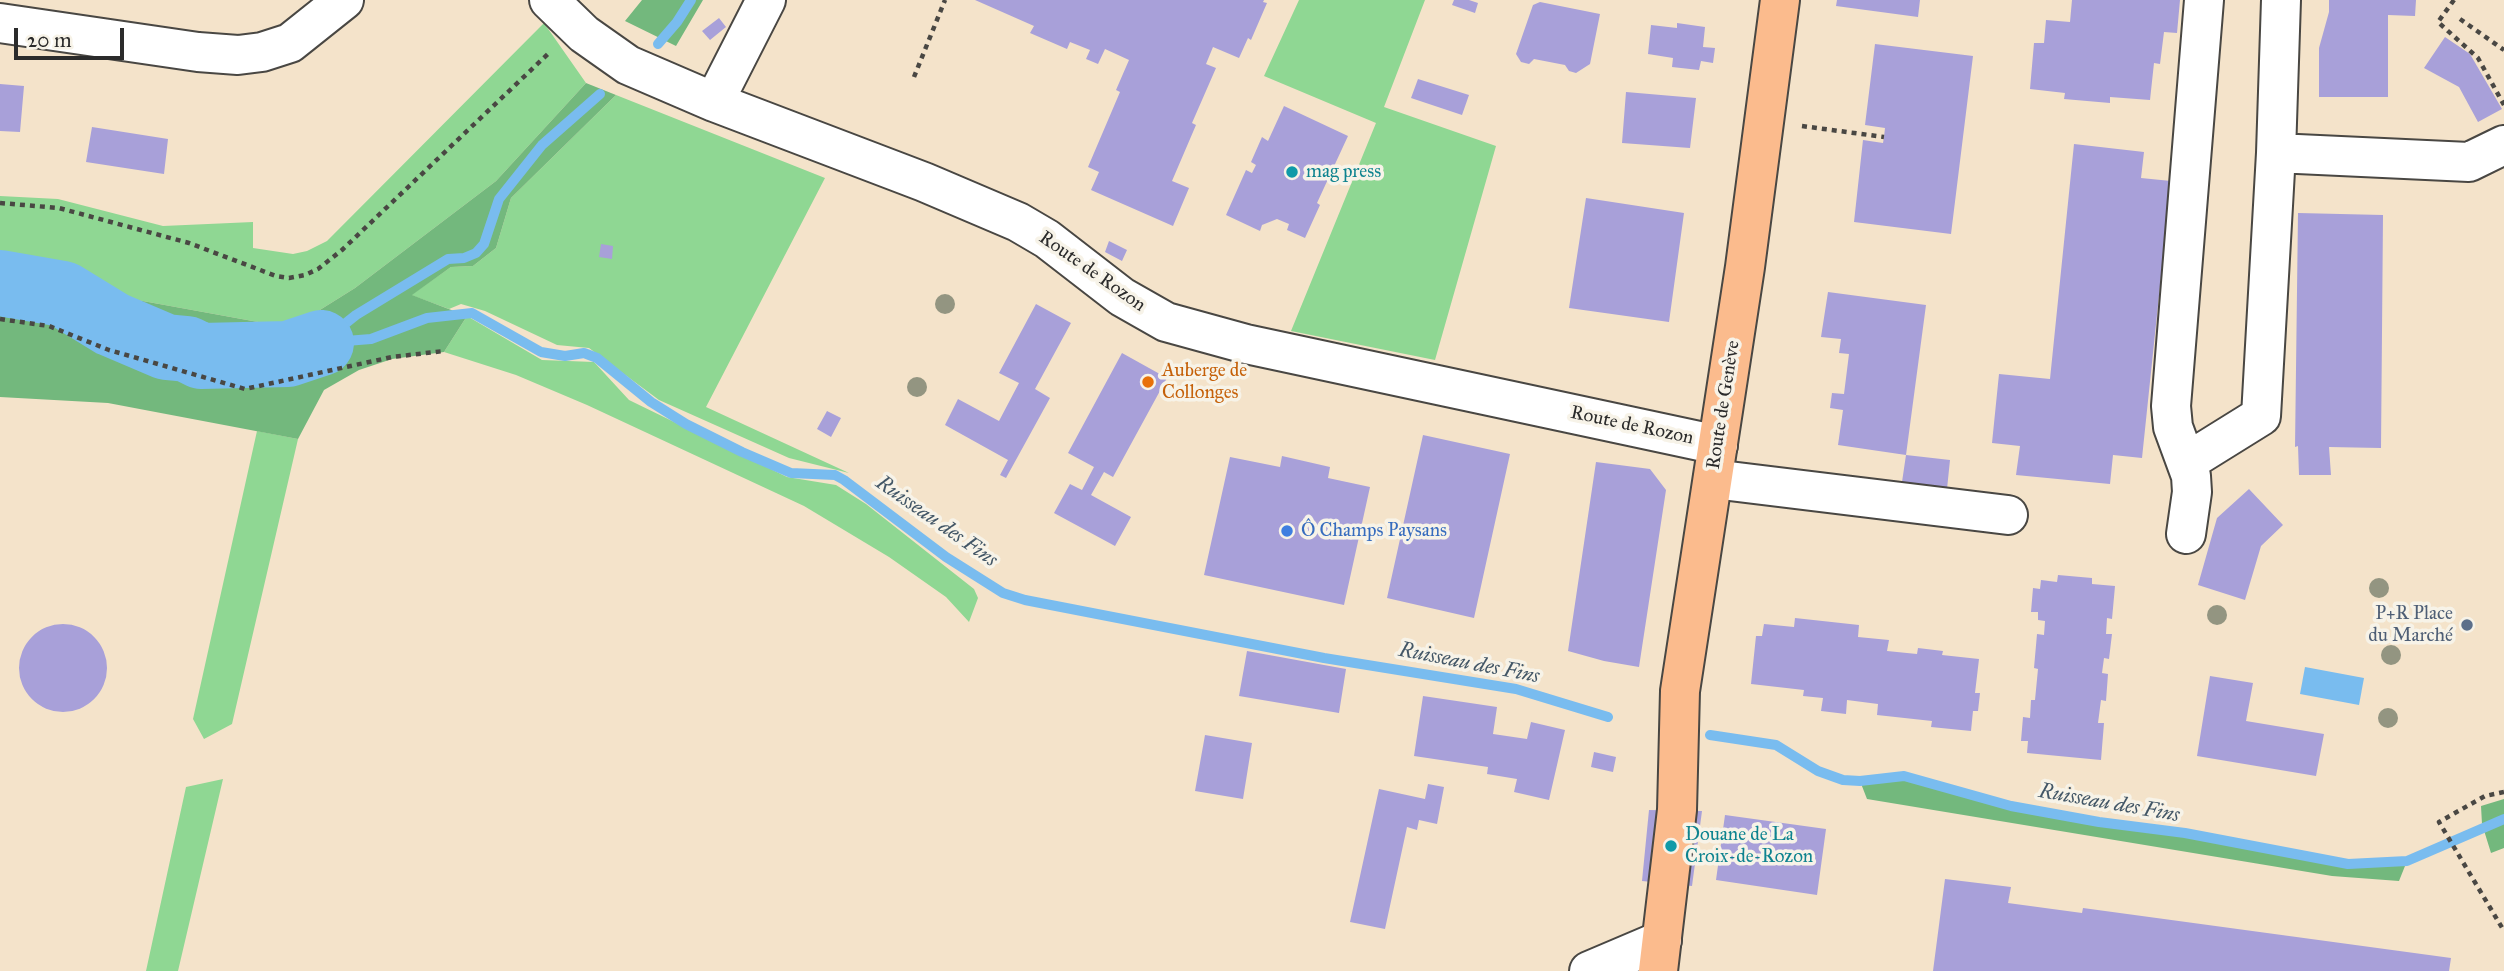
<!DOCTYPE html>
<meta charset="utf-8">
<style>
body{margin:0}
#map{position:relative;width:2504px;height:971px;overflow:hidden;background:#f4e3ca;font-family:"IM FELL Great Primer",serif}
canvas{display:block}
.scale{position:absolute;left:14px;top:28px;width:110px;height:32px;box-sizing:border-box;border:4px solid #2b2b2b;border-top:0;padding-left:9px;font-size:21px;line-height:24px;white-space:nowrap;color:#2b2b2b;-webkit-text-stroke:5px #f7f3e8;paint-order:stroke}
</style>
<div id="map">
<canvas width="2504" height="971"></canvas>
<div class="scale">20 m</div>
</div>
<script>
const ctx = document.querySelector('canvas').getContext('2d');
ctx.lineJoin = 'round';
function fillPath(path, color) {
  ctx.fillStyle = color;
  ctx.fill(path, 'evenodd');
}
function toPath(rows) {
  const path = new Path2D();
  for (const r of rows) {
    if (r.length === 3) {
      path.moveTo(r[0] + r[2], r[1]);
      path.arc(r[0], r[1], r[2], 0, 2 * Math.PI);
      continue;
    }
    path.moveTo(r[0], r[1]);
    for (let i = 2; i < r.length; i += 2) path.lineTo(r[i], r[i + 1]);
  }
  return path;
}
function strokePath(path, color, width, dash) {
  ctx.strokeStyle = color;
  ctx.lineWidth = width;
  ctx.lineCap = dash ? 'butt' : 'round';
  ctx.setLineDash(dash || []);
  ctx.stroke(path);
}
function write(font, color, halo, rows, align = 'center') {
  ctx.font = font + ' "IM FELL Great Primer",serif';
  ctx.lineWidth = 7;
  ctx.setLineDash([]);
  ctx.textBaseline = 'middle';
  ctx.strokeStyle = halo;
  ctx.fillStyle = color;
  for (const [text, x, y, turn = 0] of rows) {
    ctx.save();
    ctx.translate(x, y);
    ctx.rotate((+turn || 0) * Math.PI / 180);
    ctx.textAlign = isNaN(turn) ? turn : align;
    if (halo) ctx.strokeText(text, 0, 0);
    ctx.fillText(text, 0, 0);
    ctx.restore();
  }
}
fillPath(toPath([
 [1299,0,1425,0,1384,107,1496,146,1435,360,1291,331,1376,123,1264,76],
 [544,23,586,83,496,181,355,288,291,328,0,275,0,196,58,199,163,226,253,222,253,248,293,254,307,251,327,241],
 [616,95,825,178,706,407,849,473,789,458,659,400,589,348,557,345,485,311,461,304,449,309,411,295,451,267,473,266,496,248,511,198],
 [467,316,542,360,594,362,629,400,787,477,836,485,866,504,974,589,978,598,969,622,946,597,889,557,804,506,587,405,516,375,444,352],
 [257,431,298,439,232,724,204,739,193,719],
 [223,779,178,971,146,971,186,787]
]), '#8fd793');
fillPath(toPath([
 [642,0,703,0,676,46,625,21],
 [586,83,616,95,511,198,496,248,473,266,451,267,412,295,467,316,444,352,392,359,359,370,324,390,298,439,108,403,0,397,0,275,291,328,355,288,496,181],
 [1904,776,2011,806,2099,822,2185,833,2348,864,2407,861,2399,881,2332,876,1867,799,1860,781],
 [2504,799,2504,848,2491,853,2482,824,2481,806]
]), '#73b87d');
fillPath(toPath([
 [2305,667,2364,678,2359,705,2300,694]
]), '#79bcef');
strokePath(toPath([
 [658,44,677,22,691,0],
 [322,342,356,315,448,259,464,258,476,253,484,244,499,199,542,145,600,94],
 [321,343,371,339,427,318,472,313,541,352,565,356,584,353,597,358,651,402,686,424,742,452,791,473,835,475,844,480,946,557,1003,593,1025,600,1324,658,1516,689,1608,717],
 [1710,735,1776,745,1818,771,1843,780,1860,781,1904,776,2011,806,2099,822,2185,833,2348,864,2407,861,2504,819]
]), '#79bcef', 10);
strokePath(toPath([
 [0,283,63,294,112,324,166,347,187,349,201,356,288,354,321,343]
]), '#79bcef', 66);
fillPath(toPath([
 [975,0,1264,0,1263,2,1267,3,1251,40,1248,38,1239,58,1213,47,1206,64,1216,68,1192,123,1196,125,1172,181,1189,188,1173,226,1091,190,1099,172,1088,167,1120,92,1116,90,1129,60,1105,49,1098,64,1086,59,1090,50,1070,42,1067,49,1030,33,1034,26],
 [1454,0,1469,0,1478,3,1475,13,1452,5],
 [1837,0,1920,0,1918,17,1836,6],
 [2072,0,2180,0,2177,33,2164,32,2160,64,2154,63,2150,100,2110,97,2110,103,2064,99,2065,93,2030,89,2034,43,2044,43,2046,20,2070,22],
 [2329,0,2416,0,2415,16,2388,15,2388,97,2319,97,2319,48,2329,12],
 [1540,2,1600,14,1590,64,1576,73,1569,71,1565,65,1534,59,1529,64,1521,62,1516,54,1533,5],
 [719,18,726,27,710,40,702,31],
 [1677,23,1705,27,1703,47,1715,48,1713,63,1701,61,1699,70,1672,67,1673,58,1648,54,1651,25,1677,28],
 [2445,37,2470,54,2502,109,2478,122,2459,87,2424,68],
 [1875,44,1973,56,1951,234,1854,222,1863,140,1883,143,1884,137,1885,128,1865,125],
 [1418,79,1469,95,1462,115,1411,98],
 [0,84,24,86,20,132,0,131],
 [1626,92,1696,98,1690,148,1622,143],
 [1284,106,1348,136,1317,203,1320,205,1305,238,1287,230,1289,224,1277,219,1262,225,1260,231,1226,215,1246,170,1252,173,1256,165,1251,162,1262,137,1268,141],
 [92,127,168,139,164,174,86,162],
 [2074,144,2144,152,2141,178,2171,181,2142,458,2113,455,2110,484,2016,475,2020,446,1992,443,1999,374,2050,379],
 [1586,198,1684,213,1669,322,1569,308],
 [2298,213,2383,215,2381,448,2329,447,2331,475,2299,475,2298,446,2295,447],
 [1109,241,1127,250,1122,261,1105,252],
 [601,244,613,246,612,259,599,257],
 [1828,292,1926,305,1906,455,1838,445,1843,410,1830,408,1832,393,1844,394,1849,354,1839,353,1841,339,1821,337],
 [1036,304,1071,323,1035,389,1050,398,1006,478,1000,475,1008,460,945,425,958,399,999,421,1019,383,999,373],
 [1122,353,1167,378,1113,477,1104,472,1091,495,1131,517,1115,546,1054,513,1070,484,1082,490,1094,467,1068,453],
 [827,411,841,418,831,437,817,429],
 [1423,435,1510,454,1474,618,1387,598],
 [1906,455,1950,460,1947,489,1902,482],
 [1282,456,1330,467,1328,478,1370,487,1344,605,1204,575,1230,457,1280,467],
 [1596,462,1650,469,1666,490,1639,667,1604,661,1568,651],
 [2249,489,2283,525,2261,546,2245,600,2198,585,2217,518],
 [2058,575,2092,578,2092,584,2115,586,2112,619,2107,618,2106,634,2112,634,2109,659,2104,658,2102,673,2108,674,2106,701,2101,700,2098,723,2104,723,2101,760,2027,753,2028,741,2021,741,2023,717,2030,718,2031,700,2035,700,2038,669,2034,668,2037,634,2044,635,2045,621,2038,620,2038,612,2031,612,2033,588,2040,589,2041,580,2057,582],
 [1795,618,1859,625,1858,637,1889,640,1887,651,1917,654,1918,648,1943,651,1942,655,1979,659,1975,693,1980,693,1978,711,1973,711,1971,731,1931,727,1932,721,1877,715,1878,704,1847,700,1846,714,1821,711,1823,698,1803,696,1804,690,1751,684,1756,636,1762,636,1764,624,1794,627],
 [63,668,44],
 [1247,651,1346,669,1339,713,1239,696],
 [2210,676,2253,683,2246,721,2324,734,2316,776,2197,756],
 [1423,696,1497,707,1493,734,1527,739,1531,722,1565,730,1549,800,1514,792,1517,779,1487,774,1488,767,1414,756],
 [1205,735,1252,743,1243,799,1195,791],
 [1594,752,1616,757,1613,772,1591,767],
 [1428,784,1444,787,1437,824,1419,820,1417,830,1407,827,1385,929,1350,922,1379,789,1425,799],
 [1649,810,1702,811,1692,886,1642,881],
 [1725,815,1826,829,1817,895,1716,880],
 [1945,879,2011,887,2008,903,2082,913,2083,908,2451,958,2449,971,1933,971]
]), '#a8a0d9');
const minor = toPath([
 [549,0,584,34,628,65,714,102,924,182,1018,222,1047,239,1122,297,1166,322,1246,344,1718,445],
 [0,23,198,52,238,55,262,52,290,43,344,0],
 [714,102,766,0],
 [2276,153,2281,0],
 [2187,462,2261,416,2276,153,2469,162,2504,145],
 [1713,479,2008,515],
 [2186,534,2192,492,2191,476,2173,427,2171,406,2204,0],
 [1589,971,1662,940]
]);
const major = toPath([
 [1658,971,1677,810,1680,691,1745,267,1780,0]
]);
strokePath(minor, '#494743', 42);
strokePath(major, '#494743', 42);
strokePath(toPath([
 [2454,0,2438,22,2478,58,2504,105],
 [2460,19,2504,50],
 [914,77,945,0],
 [1802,126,1884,137],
 [0,203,59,208,189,243,276,276,289,278,305,275,318,269,342,250,551,51],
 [0,319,49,326,109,350,245,389,392,357,444,351],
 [2504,792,2485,796,2439,822,2504,931]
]), '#494743', 4.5, [5, 5]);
strokePath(minor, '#fff', 38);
strokePath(major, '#fbbb8d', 38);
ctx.fillStyle = '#939581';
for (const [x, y] of [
 [945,304],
 [917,387],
 [2379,588],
 [2217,615],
 [2391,655],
 [2388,718]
]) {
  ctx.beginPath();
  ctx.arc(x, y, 10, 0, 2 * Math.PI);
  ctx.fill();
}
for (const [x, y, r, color] of [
 [1292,172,7,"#0f9aa8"],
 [1148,382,7,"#e8710a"],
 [1287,531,7,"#3f7fe0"],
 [2467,625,7,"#5c6f8a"],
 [1671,846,7,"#0f9aa8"]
]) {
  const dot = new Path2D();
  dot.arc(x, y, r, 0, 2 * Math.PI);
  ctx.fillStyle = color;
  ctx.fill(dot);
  strokePath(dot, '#f7f3e8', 2.5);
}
write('19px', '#0d838f', '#f7f3e8', [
 ["mag press",1306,172],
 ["Douane de La",1685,835],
 ["Croix-de-Rozon",1685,857]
], 'left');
write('19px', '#2b2b2b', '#f7f3e8', [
 ["Route de Rozon",1092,272,35],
 ["Route de Genève",1724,405,-81],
 ["Route de Rozon",1632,426,12]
]);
write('19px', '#c56008', '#f7f3e8', [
 ["Auberge de",1162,371],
 ["Collonges",1162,393]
], 'left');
write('19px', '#366cbe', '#f7f3e8', [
 ["Ô Champs Paysans",1301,531]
], 'left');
write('19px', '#4e5e75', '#f7f3e8', [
 ["P+R Place",2453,614],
 ["du Marché",2453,636]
], 'right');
write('italic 21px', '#425666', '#f7f3e8', [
 ["Ruisseau des Fins",936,522,35],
 ["Ruisseau des Fins",1469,664,11],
 ["Ruisseau des Fins",2109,804,10]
]);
</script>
